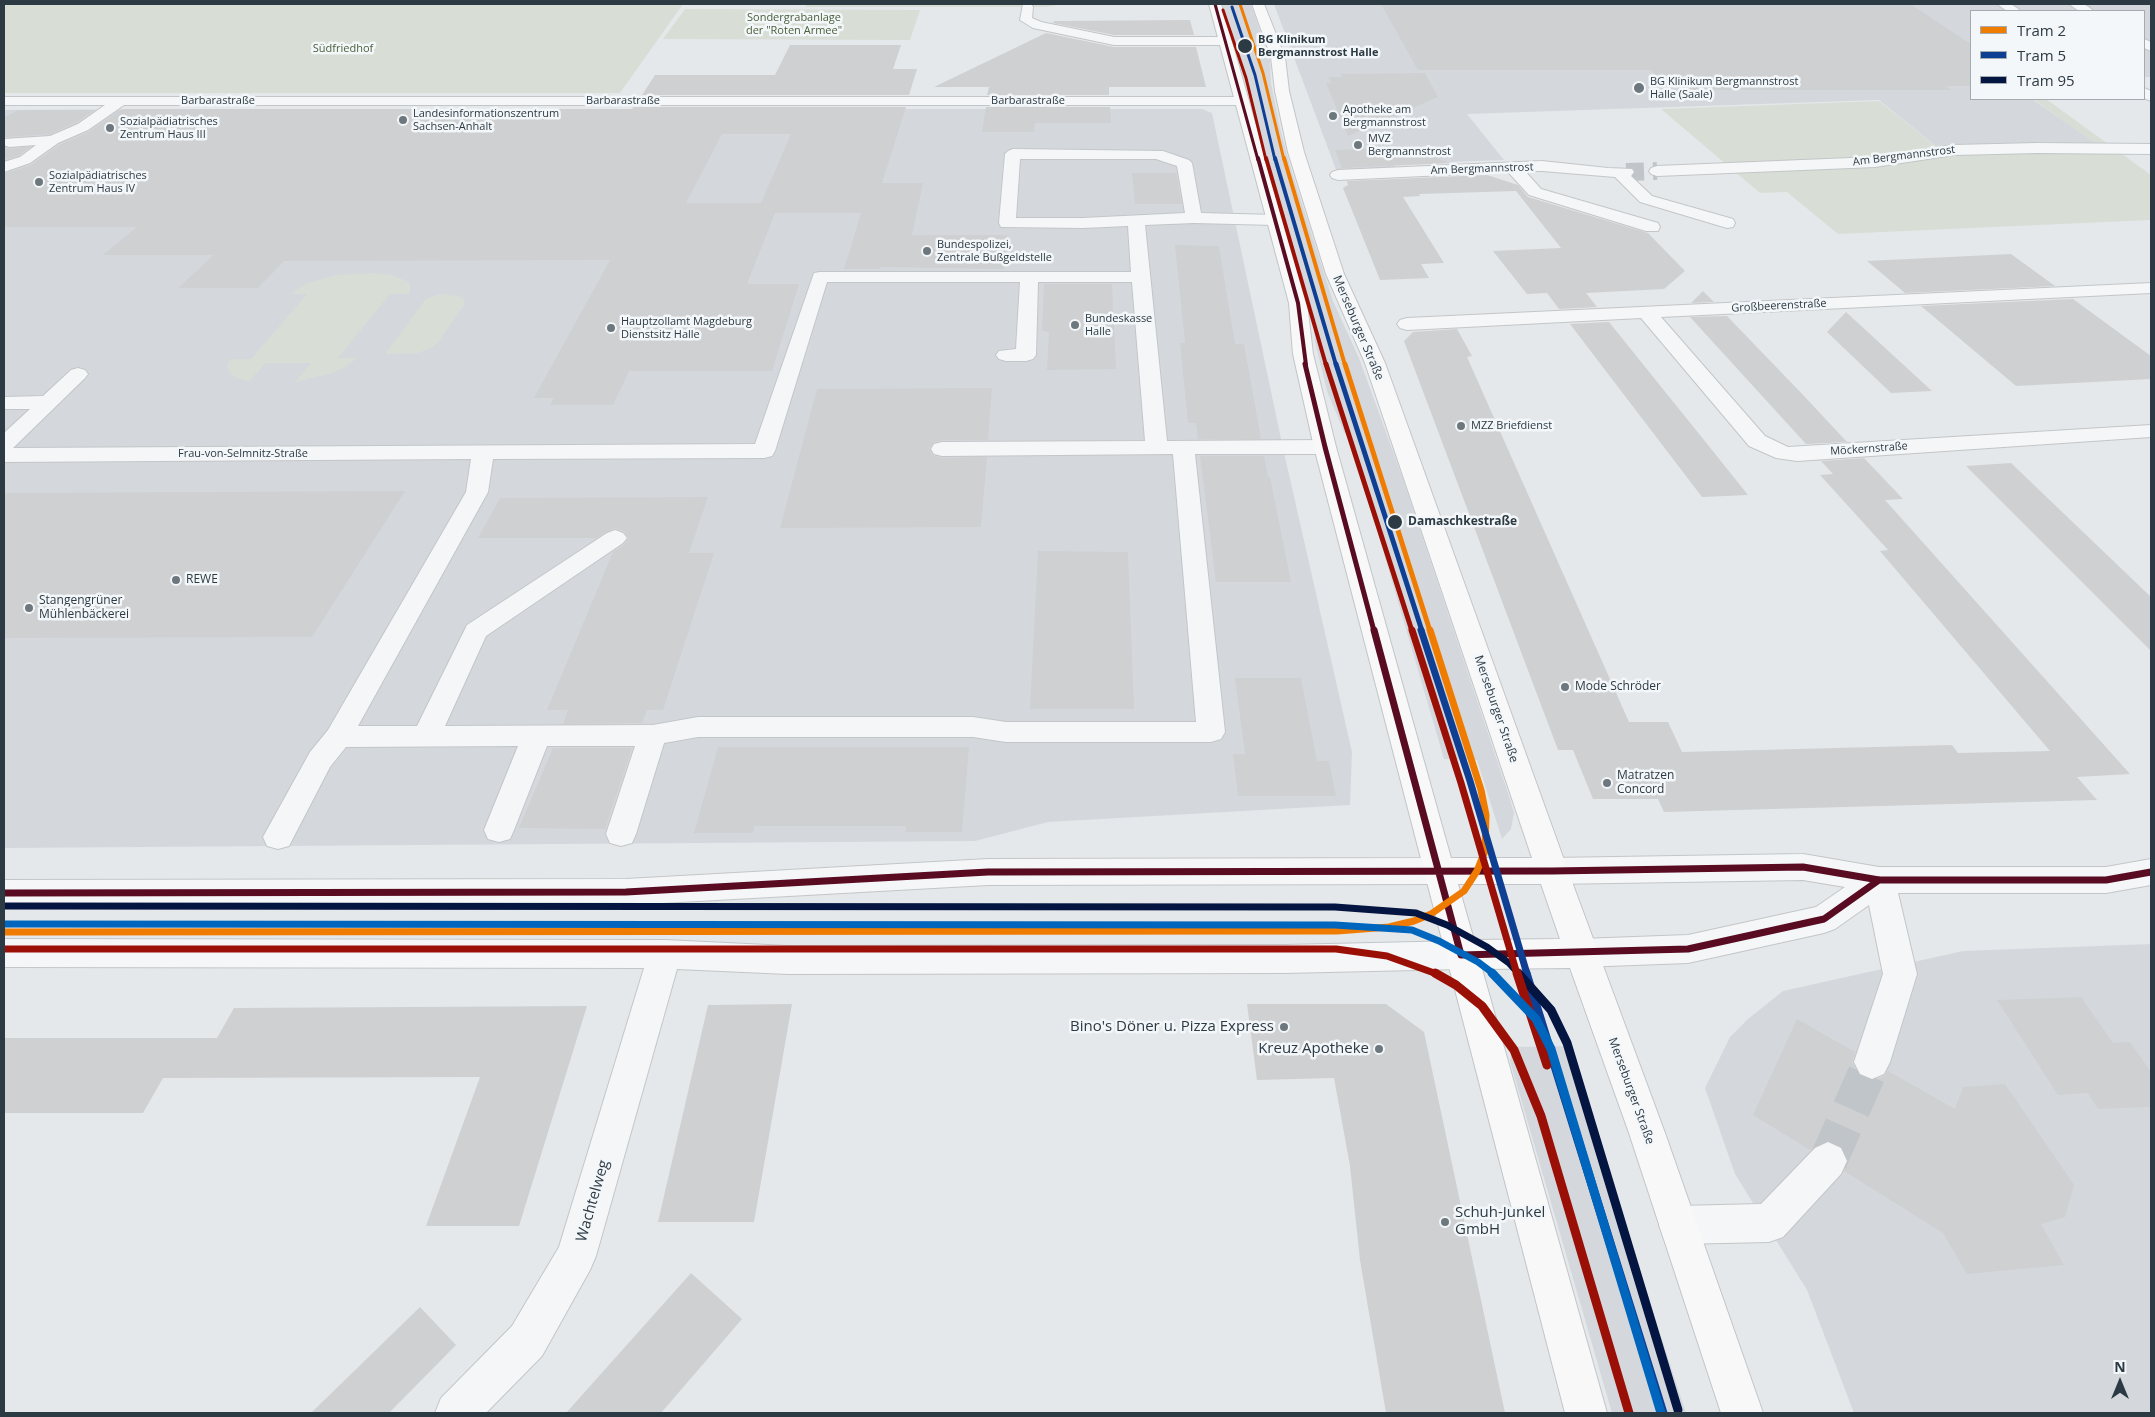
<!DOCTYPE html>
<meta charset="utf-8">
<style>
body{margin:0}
#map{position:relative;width:2155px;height:1417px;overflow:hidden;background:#e5e8ea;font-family:"Open Sans",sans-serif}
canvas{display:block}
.frame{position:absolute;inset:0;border:5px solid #2c3a44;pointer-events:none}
.legend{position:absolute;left:1970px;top:10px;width:175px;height:90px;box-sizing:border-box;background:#f4f7f9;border:1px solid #a4abb1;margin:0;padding:6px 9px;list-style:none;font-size:15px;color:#2c3a44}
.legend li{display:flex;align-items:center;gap:10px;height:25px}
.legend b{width:25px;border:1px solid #a4abb1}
.north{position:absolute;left:2095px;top:1357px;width:50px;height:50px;-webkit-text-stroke:4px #f4f7f9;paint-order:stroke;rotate:0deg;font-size:14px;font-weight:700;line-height:20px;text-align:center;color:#2c3a44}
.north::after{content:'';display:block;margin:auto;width:18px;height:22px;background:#2c3a44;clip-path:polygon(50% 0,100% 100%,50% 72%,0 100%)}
</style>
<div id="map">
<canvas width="2155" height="1417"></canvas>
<div class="frame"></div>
<ul class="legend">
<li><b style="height:6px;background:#ef7c00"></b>Tram 2</li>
<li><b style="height:6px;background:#0f3f93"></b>Tram 5</li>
<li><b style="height:6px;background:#051541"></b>Tram 95</li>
</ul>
<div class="north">N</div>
</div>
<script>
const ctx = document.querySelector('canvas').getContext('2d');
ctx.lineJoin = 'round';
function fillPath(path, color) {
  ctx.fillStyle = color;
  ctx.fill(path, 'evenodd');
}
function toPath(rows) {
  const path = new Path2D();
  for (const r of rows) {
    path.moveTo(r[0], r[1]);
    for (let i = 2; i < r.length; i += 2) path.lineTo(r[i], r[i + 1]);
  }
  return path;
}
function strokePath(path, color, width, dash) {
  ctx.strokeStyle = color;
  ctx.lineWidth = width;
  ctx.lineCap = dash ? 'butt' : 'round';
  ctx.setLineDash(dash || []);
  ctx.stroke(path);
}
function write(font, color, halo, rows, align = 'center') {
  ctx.font = font + ' "Open Sans",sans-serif';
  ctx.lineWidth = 5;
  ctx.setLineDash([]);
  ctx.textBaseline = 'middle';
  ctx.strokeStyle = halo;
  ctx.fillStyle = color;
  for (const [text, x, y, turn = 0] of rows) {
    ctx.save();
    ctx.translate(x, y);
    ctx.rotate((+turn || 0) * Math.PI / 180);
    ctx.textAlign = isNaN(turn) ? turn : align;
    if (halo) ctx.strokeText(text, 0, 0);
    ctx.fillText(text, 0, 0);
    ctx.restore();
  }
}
fillPath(toPath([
 [1222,4,1251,4,1270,60,1271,83,1280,128,1291,169,1333,301,1359,358,1402,476,1510,799,1514,813,1511,829,1502,839,1477,760,1444,759,1351,441,1344,432,1327,391,1315,342,1313,314],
 [1274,4,2151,4,2151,77,2144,77,2144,11,1971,11,1971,99,2032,99,2096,143,1936,146,1879,100,1467,114,1504,160,1394,164,1397,172,1338,175],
 [157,109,1202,109,1212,113,1283,448,1352,752,1350,805,1048,822,975,841,4,848,4,110],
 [2151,944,2151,1413,1854,1413,1807,1290,1735,1174,1705,1088,1730,1037,1748,1019,1783,991,1963,951],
 [1566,1046,1601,1152,1686,1413,1612,1413,1510,1061,1511,1053,1517,1047]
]), '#d4d8dd');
fillPath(toPath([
 [4,4,683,4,620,93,4,93],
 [807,4,1063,4,1047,7,805,7],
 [685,9,920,10,910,40,663,39],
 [2033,99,2046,99,2151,175,2151,220,1838,234,1787,192,1760,193,1661,109,1879,101,1936,146,2010,143,2096,144],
 [376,273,391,275,409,282,410,288,409,294,390,294,338,358,357,358,347,366,332,373,295,382,311,363,266,363,249,381,236,378,230,372,227,367,230,359,251,359,307,294,291,294,296,290,308,283,337,275],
 [441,294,458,296,463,298,465,303,439,341,433,347,418,353,385,354,426,299]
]), '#d8ded6');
fillPath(toPath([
 [1381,4,1910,4,1971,44,1971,86,1946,86,1951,90,1680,90,1677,86,1667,86,1651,70,1418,70],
 [1190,20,1194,35,1114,35,1053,23,1054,21],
 [1046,33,1114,47,1196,47,1206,87,1109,87,1109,95,987,95,989,87,934,87],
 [790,45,901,45,893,69,917,69,909,95,642,95,655,75,775,75],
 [1425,73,1438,97,1348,136,1326,83,1331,83,1328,77,1343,77,1341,74],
 [634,107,906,107,882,183,923,183,912,235,1007,235,1004,269,880,267,880,269,844,269,861,213,775,213,747,284,799,284,772,371,629,371,613,405,550,405,554,398,534,398,610,260,284,261,258,288,178,288,214,255,103,255,137,227,4,227,4,174,31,165,59,145,89,132,120,110,126,109,632,109],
 [722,134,791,134,761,203,686,203],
 [986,107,1110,107,1111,123,1035,123,1034,132,982,132],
 [18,110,94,110,77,122,50,134,4,137,4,118],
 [4,147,9,149,30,147,19,155,4,160],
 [1404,147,1451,163,1342,168,1335,150],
 [1132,173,1176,173,1182,204,1135,204],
 [1487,175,1518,185,1528,197,1648,233,1685,271,1664,289,1586,293,1597,307,1559,309,1547,293,1527,294,1493,251,1561,248,1516,191,1419,194,1420,196,1403,197,1444,263,1421,264,1429,278,1380,280,1343,188,1348,185,1347,181],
 [1175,245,1219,246,1235,344,1244,344,1261,439,1198,439,1196,423,1188,423,1180,343,1185,343],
 [2011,254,2055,286,1905,293,1867,261],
 [1044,284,1112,284,1116,369,1047,370,1049,332,1042,331],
 [1703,291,1714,302,1691,303],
 [2073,299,2151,356,2151,379,2016,386,1921,306],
 [1846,312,1932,391,1891,393,1827,332],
 [1727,316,1805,397,1847,442,1806,444,1690,317],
 [1609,322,1712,450,1748,495,1702,497,1570,324],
 [1457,329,1472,356,1467,357,1629,722,1668,722,1682,752,1952,745,1958,753,2050,751,1880,551,1888,550,1820,475,1833,474,1821,461,1864,458,1903,499,1885,500,2130,774,2077,777,2097,800,1664,812,1658,799,1593,799,1573,750,1558,750,1404,341,1413,332],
 [992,388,988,440,942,440,934,442,929,448,932,455,942,458,987,457,981,527,780,528,817,389],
 [1200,456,1264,456,1268,477,1270,477,1291,582,1216,582],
 [2011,463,2151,597,2151,651,1966,466],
 [405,491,312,637,4,638,4,493],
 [708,497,689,553,714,553,663,710,647,710,642,723,563,724,568,710,547,710,613,552,624,545,629,538,624,531,614,528,596,538,478,538,500,498],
 [1038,551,1128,552,1134,709,1030,709],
 [1235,678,1301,678,1317,761,1329,761,1336,796,1238,796,1233,754,1245,754],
 [718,747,969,747,962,832,906,832,906,826,754,826,753,833,694,833],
 [553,748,632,748,605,829,519,828],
 [2081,997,2113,1043,2130,1042,2151,1072,2151,1107,2098,1109,2088,1093,2058,1095,1997,1000],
 [792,1004,754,1222,658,1222,708,1005],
 [1247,1004,1386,1004,1424,1032,1505,1413,1386,1413,1360,1260,1350,1166,1334,1078,1257,1080],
 [587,1006,519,1226,426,1226,480,1077,163,1078,143,1113,4,1113,4,1038,217,1038,234,1008],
 [1797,1019,1855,1052,1852,1063,1859,1076,1873,1081,1885,1076,1888,1071,1955,1109,1963,1087,2005,1084,2074,1185,2065,1217,2041,1224,2064,1265,1967,1274,1943,1233,1844,1171,1849,1160,1842,1146,1827,1140,1810,1150,1753,1115],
 [691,1273,742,1319,661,1413,566,1413],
 [420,1307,456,1345,389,1413,311,1413]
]), '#ced0d2');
strokePath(toPath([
 [1626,172,1657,171]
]), '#c0c5c9', 18, [18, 9]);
strokePath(toPath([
 [1828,1161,1872,1062]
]), '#c0c5c9', 38, [38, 19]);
const minor = toPath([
 [1023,4,1031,4,1033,7,1032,18,1041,22,1114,37,1225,37,1231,41,1225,45,1114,45,1033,28,1020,20,1023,4],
 [1997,4,2011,4,2021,11,2007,11,1997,4],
 [2069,4,2084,4,2094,11,2079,11,2069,4],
 [2144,39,2151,42,2151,51,2144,48,2144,39],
 [2144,88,2151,91,2151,101,2144,98,2144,88],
 [4,97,1242,97,1247,98,1249,101,1247,104,1242,105,124,105,88,130,58,143,30,163,4,172,4,162,20,157,36,145,9,147,4,145,4,139,50,136,78,124,105,105,4,105,4,97],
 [2037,143,2151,144,2151,154,2037,153,1954,155,1875,167,1657,176,1651,174,1649,171,1651,168,1657,166,1875,157,1954,145,2037,143],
 [1013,149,1163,151,1189,160,1192,163,1201,213,1275,215,1281,216,1283,220,1281,224,1275,225,1194,223,1145,225,1167,441,1325,440,1333,442,1336,447,1333,452,1325,454,1195,454,1225,732,1221,739,1211,742,1006,742,973,737,698,737,664,743,636,834,632,843,621,846,610,843,606,834,635,746,547,746,514,830,510,839,499,842,488,839,484,830,518,746,346,747,330,767,289,846,278,849,267,846,263,837,310,752,328,730,466,492,471,459,4,462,4,433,30,409,4,409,4,397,43,396,71,370,78,368,85,370,88,374,85,378,13,448,755,444,814,273,820,272,1131,272,1128,226,1083,228,1001,227,999,223,1005,154,1008,151,1013,149],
 [1020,159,1156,159,1177,166,1185,213,1083,218,1016,218,1020,159],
 [827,282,1020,282,1016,349,999,351,996,355,999,359,1006,361,1026,361,1033,359,1036,355,1038,282,1132,282,1145,441,942,442,934,444,931,449,934,454,942,456,1173,454,1196,722,1006,722,973,717,698,717,653,725,445,726,486,636,623,543,627,538,623,533,615,530,607,533,467,625,417,726,358,726,488,492,493,459,764,458,772,456,775,451,827,282],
 [1542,161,1608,168,1632,169,1634,172,1631,176,1652,196,1733,219,1735,223,1733,227,1727,228,1640,202,1615,177,1542,171,1525,171,1541,189,1658,223,1660,227,1658,231,1646,231,1529,195,1508,172,1338,180,1332,178,1330,175,1332,172,1338,170,1542,161],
 [2151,283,2151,293,1661,317,1765,436,1788,447,2151,425,2151,437,1797,461,1776,458,1749,446,1641,318,1407,330,1400,328,1397,324,1400,320,1407,318,2151,283],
 [1803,854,1879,867,2106,867,2151,859,2151,885,2106,893,1898,893,1917,974,1890,1062,1884,1074,1872,1079,1860,1074,1854,1062,1883,974,1869,905,1835,929,1824,933,1688,963,1581,967,1569,963,1565,953,1569,943,1581,939,1688,935,1816,907,1845,887,1803,880,1552,884,1541,880,1536,871,1541,862,1552,858,1803,854],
 [1439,858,1450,862,1455,871,1450,880,1439,884,988,885,626,905,4,906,4,880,626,879,988,859,1439,858],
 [4,939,665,940,788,946,1284,945,1461,941,1473,945,1477,955,1473,965,1461,969,1284,973,788,974,677,969,596,1256,590,1270,542,1356,486,1413,435,1413,441,1398,512,1326,559,1247,644,968,4,967,4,939],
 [1828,1142,1841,1148,1847,1161,1841,1174,1783,1237,1769,1242,1678,1244,1664,1239,1659,1225,1664,1211,1678,1206,1761,1204,1815,1148,1828,1142]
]);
const major = toPath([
 [1209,4,1221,4,1307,303,1313,354,1336,447,1451,858,1532,858,1365,363,1326,274,1288,152,1275,91,1271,57,1252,4,1264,4,1285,57,1289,91,1304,152,1344,274,1385,363,1568,871,1665,1133,1763,1413,1721,1413,1629,1133,1570,968,1482,969,1607,1413,1565,1413,1314,447,1293,354,1289,303,1209,4],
 [1458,884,1541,884,1560,939,1474,940,1458,884]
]);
strokePath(minor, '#c3c6c8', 2);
strokePath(major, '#c2c5c8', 2);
fillPath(minor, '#f5f6f7');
fillPath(major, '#f8f8f8');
strokePath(toPath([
 [1215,4,1258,160]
]), '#590b22', 3);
strokePath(toPath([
 [1258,158,1298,303,1306,365]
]), '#590b22', 4);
strokePath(toPath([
 [1305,364,1325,447,1374,631]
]), '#590b22', 5);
strokePath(toPath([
 [1374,630,1461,955,1688,949,1824,919,1879,880],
 [4,893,626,892,988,872,1552,871,1803,867,1879,880,2106,880,2151,872]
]), '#590b22', 7);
strokePath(toPath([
 [1240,4,1263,73,1284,160]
]), '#ef7c00', 3);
strokePath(toPath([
 [1284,158,1345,365]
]), '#ef7c00', 4);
strokePath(toPath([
 [1345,364,1430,631]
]), '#ef7c00', 5);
strokePath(toPath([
 [4,932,1337,931,1389,927,1414,921,1431,914,1464,891,1477,871,1485,851,1486,815,1481,790,1430,630]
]), '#ef7c00', 7);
strokePath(toPath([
 [1232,7,1255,75,1275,160]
]), '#0f3f93', 3);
strokePath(toPath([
 [1275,158,1336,365]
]), '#0f3f93', 4);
strokePath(toPath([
 [1336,364,1422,631]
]), '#0f3f93', 5);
strokePath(toPath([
 [1421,630,1470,781,1527,974]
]), '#0f3f93', 7);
strokePath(toPath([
 [1526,973,1663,1413]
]), '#0f3f93', 9);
strokePath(toPath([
 [4,906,1335,907,1416,913,1447,925,1487,947,1509,963,1519,974]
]), '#051541', 7);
strokePath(toPath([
 [1518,973,1551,1010,1567,1043,1678,1410]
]), '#051541', 9);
strokePath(toPath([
 [1223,10,1246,78,1266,160]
]), '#9b1006', 3);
strokePath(toPath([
 [1266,158,1326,365]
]), '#9b1006', 4);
strokePath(toPath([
 [1326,364,1412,631]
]), '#9b1006', 5);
strokePath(toPath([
 [1412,630,1461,783,1517,974],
 [4,949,1336,949,1387,956,1437,974]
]), '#9b1006', 7);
strokePath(toPath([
 [1435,973,1456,985,1482,1006,1514,1050,1541,1116,1629,1413],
 [1517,973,1547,1065]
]), '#9b1006', 9);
strokePath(toPath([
 [4,924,1335,925,1412,930,1439,941,1478,962,1494,974]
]), '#0065bd', 7);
strokePath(toPath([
 [1492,973,1536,1019,1551,1049,1661,1413]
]), '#0065bd', 9);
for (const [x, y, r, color] of [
 [1245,46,8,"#2c3a44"],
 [1639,88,6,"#6d777e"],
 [1333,116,5,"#6d777e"],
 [403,120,5,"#6d777e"],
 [110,128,5,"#6d777e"],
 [1358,145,5,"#6d777e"],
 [39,182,5,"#6d777e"],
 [927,251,5,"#6d777e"],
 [1075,325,5,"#6d777e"],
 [611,328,5,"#6d777e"],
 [1461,426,5,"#6d777e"],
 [1395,522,8,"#2c3a44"],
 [176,580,5,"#6d777e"],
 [29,608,5,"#6d777e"],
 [1565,687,5,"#6d777e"],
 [1607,783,5,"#6d777e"],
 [1284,1027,5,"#6d777e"],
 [1379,1049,5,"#6d777e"],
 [1445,1222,5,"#6d777e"]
]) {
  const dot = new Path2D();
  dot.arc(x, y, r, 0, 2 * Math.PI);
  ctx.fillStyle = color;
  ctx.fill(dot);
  strokePath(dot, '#f4f7f9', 2);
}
write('11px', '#495f3a', '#f4f7f9', [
 ["Sondergrabanlage",794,18],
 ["der \"Roten Armee\"",794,31],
 ["Südfriedhof",343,49]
]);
write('bold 11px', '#2c3a44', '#f4f7f9', [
 ["BG Klinikum",1258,40],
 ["Bergmannstrost Halle",1258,53]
], 'left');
write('11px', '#2c3a44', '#f4f7f9', [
 ["BG Klinikum Bergmannstrost",1650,82],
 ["Halle (Saale)",1650,95],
 ["Apotheke am",1343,110],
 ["Bergmannstrost",1343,123],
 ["Landesinformationszentrum",413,114],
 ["Sachsen-Anhalt",413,127],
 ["Sozialpädiatrisches",120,122],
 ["Zentrum Haus III",120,135],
 ["MVZ",1368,139],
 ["Bergmannstrost",1368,152],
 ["Sozialpädiatrisches",49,176],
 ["Zentrum Haus IV",49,189],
 ["Bundespolizei,",937,245],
 ["Zentrale Bußgeldstelle",937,258],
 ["Bundeskasse",1085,319],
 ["Halle",1085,332],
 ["Hauptzollamt Magdeburg",621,322],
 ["Dienstsitz Halle",621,335],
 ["MZZ Briefdienst",1471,426]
], 'left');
write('11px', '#2c3a44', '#f4f7f9', [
 ["Barbarastraße",218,101],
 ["Barbarastraße",623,101],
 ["Barbarastraße",1028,101],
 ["Am Bergmannstrost",1904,156,-7],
 ["Am Bergmannstrost",1482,169,-2],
 ["Großbeerenstraße",1779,306,-3],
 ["Möckernstraße",1869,449,-4],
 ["Frau-von-Selmnitz-Straße",243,454]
]);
write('12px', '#2c3a44', '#f4f7f9', [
 ["Merseburger Straße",1358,328,67],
 ["Merseburger Straße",1496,709,71],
 ["Merseburger Straße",1631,1091,70]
]);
write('bold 12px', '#2c3a44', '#f4f7f9', [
 ["Damaschkestraße",1408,522]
], 'left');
write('12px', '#2c3a44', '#f4f7f9', [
 ["REWE",186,580],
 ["Stangengrüner",39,601],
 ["Mühlenbäckerei",39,615],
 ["Mode Schröder",1575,687],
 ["Matratzen",1617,776],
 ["Concord",1617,790]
], 'left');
write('15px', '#2c3a44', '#f4f7f9', [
 ["Bino's Döner u. Pizza Express",1274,1027],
 ["Kreuz Apotheke",1369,1049],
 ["Schuh-Junkel",1455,1213,"left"],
 ["GmbH",1455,1230,"left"]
], 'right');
write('15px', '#2c3a44', '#f4f7f9', [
 ["Wachtelweg",593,1201,-74]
]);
</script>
